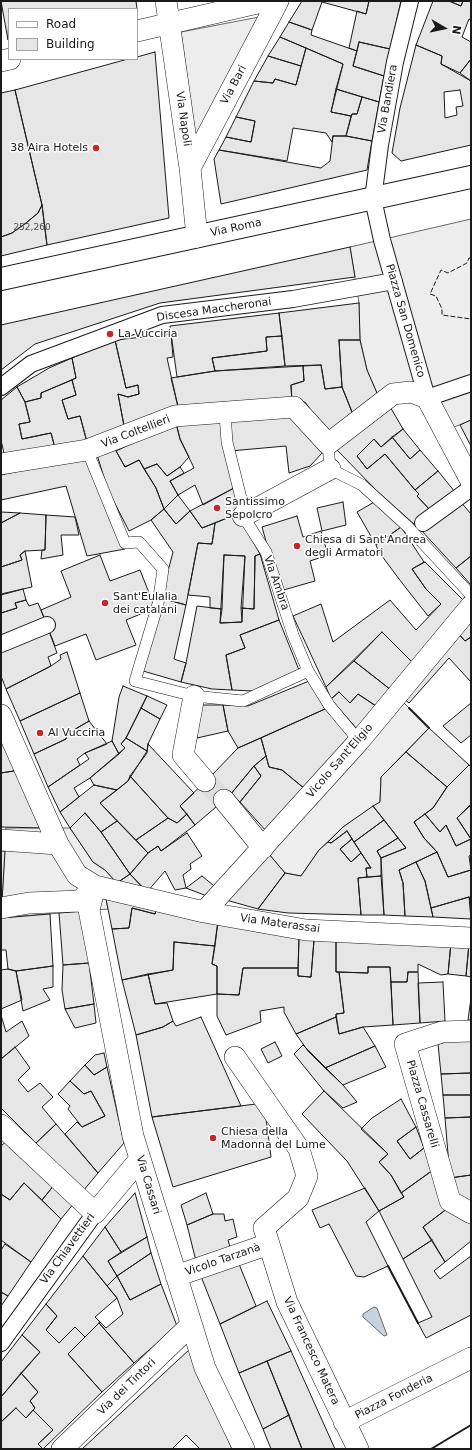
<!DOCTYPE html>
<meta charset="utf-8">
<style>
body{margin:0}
#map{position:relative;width:472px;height:1450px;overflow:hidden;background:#fff;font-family:"DejaVu Sans",sans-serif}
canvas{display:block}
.frame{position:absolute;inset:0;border:2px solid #1a1a1a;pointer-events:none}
.legend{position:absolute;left:8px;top:8px;width:130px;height:52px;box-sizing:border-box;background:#fff;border:1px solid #a3a3a3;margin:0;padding:5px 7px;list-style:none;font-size:12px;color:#1a1a1a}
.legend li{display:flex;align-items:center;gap:8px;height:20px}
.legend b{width:20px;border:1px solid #a3a3a3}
.north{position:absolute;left:424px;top:8px;width:40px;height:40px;-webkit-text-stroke:3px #fff;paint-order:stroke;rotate:99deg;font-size:11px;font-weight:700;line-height:16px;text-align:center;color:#1a1a1a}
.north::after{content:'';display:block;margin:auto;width:14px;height:18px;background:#1a1a1a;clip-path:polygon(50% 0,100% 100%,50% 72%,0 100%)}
</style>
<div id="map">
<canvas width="472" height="1450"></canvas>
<div class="frame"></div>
<ul class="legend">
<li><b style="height:5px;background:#fff"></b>Road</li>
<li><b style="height:11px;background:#e6e6e6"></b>Building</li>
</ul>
<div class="north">N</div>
</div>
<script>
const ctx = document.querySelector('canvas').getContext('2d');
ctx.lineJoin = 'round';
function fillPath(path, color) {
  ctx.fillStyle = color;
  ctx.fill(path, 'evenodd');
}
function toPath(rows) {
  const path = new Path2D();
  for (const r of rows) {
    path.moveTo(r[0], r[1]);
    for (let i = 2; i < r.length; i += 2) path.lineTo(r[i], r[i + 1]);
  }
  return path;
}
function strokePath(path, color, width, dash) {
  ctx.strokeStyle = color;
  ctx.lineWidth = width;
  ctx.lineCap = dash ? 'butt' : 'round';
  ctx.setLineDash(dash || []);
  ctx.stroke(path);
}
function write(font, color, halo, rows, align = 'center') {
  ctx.font = font + ' "DejaVu Sans",sans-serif';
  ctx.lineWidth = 3;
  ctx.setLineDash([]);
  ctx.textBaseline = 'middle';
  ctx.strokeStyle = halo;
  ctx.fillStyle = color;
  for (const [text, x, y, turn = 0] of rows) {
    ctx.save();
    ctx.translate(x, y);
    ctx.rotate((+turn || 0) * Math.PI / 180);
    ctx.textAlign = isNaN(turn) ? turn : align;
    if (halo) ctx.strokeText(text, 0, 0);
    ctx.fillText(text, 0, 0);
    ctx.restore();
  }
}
const parking = toPath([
 [259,17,196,141,181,32,259,17],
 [471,219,471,420,445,431,427,398,380,400,367,370,360,340,359,303,350,247,471,219],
 [396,695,429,728,381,777,380,802,343,827,319,850,301,876,285,873,268,853,396,695],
 [6,828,70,828,93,862,105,870,117,883,106,899,108,909,1,918,6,828]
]);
fillPath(parking, '#ededed');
strokePath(parking, '#6a6a6a', 1);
const water = toPath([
 [374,1307,377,1308,387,1335,384,1336,363,1317,363,1314,374,1307]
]);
fillPath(water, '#c6d2dc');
strokePath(water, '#6a6a6a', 1);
const building = toPath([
 [1,1,136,1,137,9,9,9,8,40,1,1],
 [302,1,369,1,366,14,322,2,312,30,289,22,302,1],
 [369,1,401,1,390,49,359,42,357,51,349,48,357,11,366,14,369,1],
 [433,1,449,1,461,6,463,1,471,1,471,20,469,19,462,37,471,42,471,59,460,73,441,64,442,56,416,45,433,1],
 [449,1,463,1,461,6,449,1],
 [289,22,312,30,311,35,357,51,353,66,384,76,379,102,336,89,343,64,280,37,289,22],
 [280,37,306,48,301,66,268,56,280,37],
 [359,42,390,49,384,76,353,66,359,42],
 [416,45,442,56,441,64,471,81,471,145,401,161,392,153,400,108,416,45],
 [306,48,343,64,331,112,351,116,346,136,333,136,332,142,326,133,293,128,287,161,219,150,226,137,251,142,255,121,236,117,254,81,273,83,275,79,296,85,306,48],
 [155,52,169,218,47,245,42,205,15,90,128,59,137,59,137,57,155,52],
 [268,56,301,66,296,85,275,79,273,83,254,81,268,56],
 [471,59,471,81,460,73,471,59],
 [336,89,362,97,357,114,352,114,351,116,331,112,336,89],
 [15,90,42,205,38,213,26,223,12,233,1,237,1,93,15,90],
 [460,90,463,106,456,107,457,115,445,118,444,92,460,90],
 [362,97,379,102,372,141,346,136,352,114,357,114,362,97],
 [236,117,255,121,251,142,226,137,236,117],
 [333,136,346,136,372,141,367,170,221,204,214,159,219,150,321,168,330,161,333,136],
 [42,205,47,245,1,256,1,237,12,233,26,223,38,213,42,205],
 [350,247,355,277,160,303,35,344,1,370,1,325,350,247],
 [359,303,360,340,339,340,342,387,325,389,321,365,285,366,279,313,359,303],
 [279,313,282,336,266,337,267,351,212,358,215,371,177,377,170,326,279,313],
 [171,334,173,357,167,358,179,411,125,431,118,394,128,397,139,394,138,385,126,388,115,340,171,334],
 [282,336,285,366,215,371,212,358,267,351,266,337,282,336],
 [115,340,126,388,138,385,139,394,128,397,118,394,125,431,87,442,80,416,68,419,62,400,76,395,72,380,76,378,72,358,115,340],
 [339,340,360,340,367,370,380,400,354,417,342,387,339,340],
 [72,358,76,378,41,393,41,398,25,402,17,387,49,368,72,358],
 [321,365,325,389,342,387,354,417,330,437,305,402,292,403,291,385,304,381,303,366,321,365],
 [303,366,304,381,291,385,292,403,179,411,171,378,215,371,303,366],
 [72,380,76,395,62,400,68,419,80,416,87,442,55,448,51,433,22,439,19,424,30,422,25,402,41,398,41,393,72,380],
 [17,387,25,402,30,422,19,424,22,439,51,433,55,448,5,458,1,440,1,400,17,387],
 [389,405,403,429,381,447,374,439,357,456,367,469,385,454,415,490,419,494,417,496,431,511,415,525,377,491,337,450,361,424,389,405],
 [294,413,323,452,310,466,289,473,286,446,230,451,227,420,294,413],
 [224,417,234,488,203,505,195,485,178,495,170,481,194,468,180,439,176,423,224,417],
 [471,420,471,446,460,425,471,420],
 [176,423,180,439,189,457,180,467,167,476,157,464,144,469,139,460,125,467,116,451,176,423],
 [403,429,420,450,410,459,392,437,403,429],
 [392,437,410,459,420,450,438,471,415,490,385,454,367,469,357,456,374,439,381,447,392,437],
 [115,449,125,467,139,460,156,488,164,509,151,520,129,531,108,490,97,455,115,449],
 [87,456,125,549,87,556,66,486,1,500,1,475,87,456],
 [157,464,167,476,180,467,184,473,170,481,178,495,164,509,156,488,144,469,157,464],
 [438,471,455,492,431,511,417,496,419,494,415,490,438,471],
 [234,488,238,512,237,514,202,528,190,511,234,488],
 [178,495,190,511,176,524,164,509,178,495],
 [376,501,401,527,376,545,357,512,376,501],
 [460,501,471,514,471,556,456,568,420,529,460,501],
 [343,502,346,525,322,531,317,508,343,502],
 [164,509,176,524,190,511,202,528,215,523,212,544,198,543,186,605,161,598,173,552,151,520,164,509],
 [1,512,20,513,1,523,1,512],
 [20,513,46,515,45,550,25,551,20,555,22,560,1,567,1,523,20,513],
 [237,514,260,554,255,556,254,609,241,608,245,556,224,555,222,609,210,608,210,597,188,595,198,543,212,544,215,523,237,514],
 [46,515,75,517,79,535,61,535,63,555,41,559,42,550,45,550,46,515],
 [297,516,303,537,321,531,328,555,310,561,315,581,280,591,262,527,297,516],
 [401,527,424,562,412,569,426,589,441,604,428,616,399,579,379,552,376,545,401,527],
 [25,551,32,587,1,594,1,567,22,560,20,555,25,551],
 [260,554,279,620,240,635,245,648,226,655,232,690,212,689,181,682,186,663,197,606,222,609,220,623,242,622,241,608,254,609,255,556,260,554],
 [100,555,110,581,140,570,155,608,126,620,136,645,96,660,86,634,55,646,41,610,71,597,61,571,100,555],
 [224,555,245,556,242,622,220,623,224,555],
 [471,556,471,585,456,568,471,556],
 [425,562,465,602,413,663,382,632,326,687,293,616,321,604,333,642,390,600,416,630,441,604,426,589,412,569,425,562],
 [23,589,26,600,15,603,17,608,1,613,1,595,23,589],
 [161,598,186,605,174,659,186,663,181,682,143,671,161,598],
 [26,600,29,606,38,603,45,620,1,635,1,613,17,608,15,603,26,600],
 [471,617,471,637,465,641,457,632,471,617],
 [279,620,299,670,253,691,232,690,226,655,245,648,240,635,279,620],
 [49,631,57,653,48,657,51,666,6,689,1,676,1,651,49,631],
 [382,632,413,663,391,690,354,661,382,632],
 [457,632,465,641,471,637,471,682,449,658,409,703,401,696,457,632],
 [67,652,80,693,20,721,6,689,51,666,61,659,60,655,67,652],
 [354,661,391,690,376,706,358,694,350,703,339,692,331,699,326,687,354,661],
 [309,681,325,709,238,748,228,731,223,705,248,706,309,681],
 [123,686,147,696,126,738,121,744,125,748,119,754,112,741,119,697,123,686],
 [339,692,350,703,358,694,376,706,357,729,331,699,339,692],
 [80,693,89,721,67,734,66,739,34,754,20,721,80,693],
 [147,696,167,705,160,719,141,708,147,696],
 [471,703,471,735,461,743,443,726,471,703],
 [197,705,223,705,228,731,197,738,197,705],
 [141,708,160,719,148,744,147,751,126,738,141,708],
 [325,709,351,738,305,789,282,770,269,767,261,738,325,709],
 [89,721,107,744,85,753,77,759,80,765,48,787,34,754,66,739,67,734,89,721],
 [429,728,469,765,447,787,406,752,429,728],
 [1,732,20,770,1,773,1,732],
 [126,738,147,751,128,781,117,790,94,785,90,778,125,748,121,744,126,738],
 [261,738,266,756,254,766,230,795,211,776,238,748,261,738],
 [112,741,119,754,90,778,74,788,79,797,60,812,48,787,89,759,85,753,112,741],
 [148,744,194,793,180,806,187,814,177,823,168,818,130,776,147,753,148,744],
 [406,752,447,787,433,808,414,822,424,838,437,852,399,870,403,883,405,916,384,915,381,858,406,848,373,806,380,802,381,777,406,752],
 [266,756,269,767,282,770,305,789,267,832,240,802,261,776,254,766,266,756],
 [469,765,471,767,471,804,457,818,471,839,456,846,446,825,440,832,425,814,433,808,447,787,469,765],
 [254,766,261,776,240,802,230,795,254,766],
 [20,770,45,828,1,827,1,773,20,770],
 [130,776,168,818,136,840,100,803,128,781,130,776],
 [211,776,230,795,195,825,180,806,211,776],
 [94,785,117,790,100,803,117,821,101,832,85,813,70,828,60,812,94,785],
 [471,805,471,839,457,818,471,805],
 [373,806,384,820,354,842,347,831,331,843,328,842,343,827,373,806],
 [85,813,101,832,130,874,117,883,105,870,93,862,70,828,85,813],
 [187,814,195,825,161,851,158,846,148,853,136,840,168,818,177,823,187,814],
 [425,814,440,832,446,825,456,846,471,839,471,855,469,856,471,870,448,877,437,852,424,838,414,822,425,814],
 [384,820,398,838,377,851,381,858,381,876,367,877,366,868,371,868,354,842,384,820],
 [117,821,148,853,130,874,101,832,117,821],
 [347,831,352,839,340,849,351,862,361,853,371,868,366,868,367,877,358,878,361,915,288,913,258,909,285,873,301,876,319,850,328,842,331,843,347,831],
 [187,833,202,856,190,864,191,869,183,875,186,888,175,890,165,871,147,892,130,874,148,853,158,846,161,851,187,833],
 [398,838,406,848,381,858,377,851,398,838],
 [352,839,361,853,351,862,340,849,352,839],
 [1,851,5,851,2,901,1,901,1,851],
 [437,852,448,877,471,870,471,903,469,897,431,908,425,881,416,862,437,852],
 [268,853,285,873,258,909,226,900,268,853],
 [416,862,425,881,433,917,405,916,403,883,399,870,416,862],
 [130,874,147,892,117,883,130,874],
 [202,876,219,890,212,898,186,888,202,876],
 [381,876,384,915,361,915,358,878,381,876],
 [469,897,471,919,433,917,431,908,469,897],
 [106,899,157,907,155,914,132,908,129,928,112,929,106,899],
 [157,907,218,921,215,946,174,942,173,970,122,980,112,929,129,928,132,908,155,914,157,907],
 [84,911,89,963,63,965,59,913,84,911],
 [50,914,53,966,16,971,8,969,6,950,1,950,1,918,50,914],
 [218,921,299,937,298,968,243,968,239,995,217,994,217,966,212,964,218,921],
 [336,935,451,943,448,974,441,975,418,964,418,972,408,972,407,982,391,982,390,967,368,967,368,973,336,972,336,935],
 [336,935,336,972,339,972,344,1013,336,1014,336,1017,296,1034,284,1012,284,1007,260,1011,261,1022,226,1035,217,1016,217,994,239,995,243,968,298,968,298,976,311,977,314,940,336,935],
 [299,937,314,940,311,977,298,976,299,937],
 [174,942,215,946,212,964,217,966,217,994,155,1004,148,974,173,970,174,942],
 [451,943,469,944,466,976,448,974,451,943],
 [469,944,471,944,471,977,466,976,469,944],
 [89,963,94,1004,65,1009,62,990,63,965,89,963],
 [53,966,53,987,43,989,50,1000,23,1011,16,971,53,966],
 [368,967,390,967,393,1025,363,1027,339,1034,336,1014,344,1013,339,972,368,973,368,967],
 [8,969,16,971,22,1000,1,1009,1,970,8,969],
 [408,972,418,972,420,1023,393,1025,391,982,407,982,408,972],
 [148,974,155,1004,167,1003,173,1021,163,1027,136,1035,122,980,148,974],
 [443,982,445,1021,420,1023,418,983,443,982],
 [471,998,471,1020,468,1020,471,998],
 [94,1004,96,1023,75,1028,65,1009,94,1004],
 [1,1015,6,1032,22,1021,29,1036,1,1059,1,1015],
 [201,1017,241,1106,152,1117,136,1035,163,1027,173,1021,176,1026,201,1017],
 [336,1017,339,1034,363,1027,375,1046,325,1068,308,1051,296,1034,336,1017],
 [471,1036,471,1073,441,1074,438,1044,471,1036],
 [275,1042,282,1056,268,1063,261,1049,275,1042],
 [303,1045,343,1085,357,1102,343,1108,324,1091,294,1054,303,1045],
 [375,1046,386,1067,343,1085,325,1068,375,1046],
 [15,1047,30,1068,18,1080,28,1092,40,1083,53,1097,42,1107,56,1124,36,1143,1,1108,1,1059,15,1047],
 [104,1053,107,1067,94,1075,85,1065,95,1055,104,1053],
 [85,1065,94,1075,107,1067,124,1143,98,1173,65,1134,77,1122,82,1127,105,1116,91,1091,84,1094,70,1081,85,1065],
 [471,1073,471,1095,443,1095,441,1074,471,1073],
 [70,1081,84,1094,91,1091,105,1116,82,1127,68,1109,70,1106,58,1094,70,1081],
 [324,1091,388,1154,379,1162,391,1175,404,1197,379,1211,347,1161,302,1114,324,1091],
 [443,1095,471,1095,471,1117,445,1118,443,1095],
 [401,1099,416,1127,397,1141,410,1159,424,1148,433,1170,401,1193,391,1175,379,1162,388,1154,361,1129,372,1118,401,1099],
 [256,1104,266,1118,271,1157,173,1187,152,1117,256,1104],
 [471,1117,471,1175,450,1178,445,1118,471,1117],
 [56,1124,98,1173,83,1191,36,1143,56,1124],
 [416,1127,424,1148,410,1159,397,1141,416,1127],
 [8,1140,55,1184,42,1200,24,1183,10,1200,1,1194,1,1146,8,1140],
 [433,1170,448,1208,423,1227,432,1240,403,1259,379,1211,404,1197,401,1193,433,1170],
 [471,1175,471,1204,455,1197,450,1178,471,1175],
 [24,1183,61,1219,31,1262,1,1240,1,1194,10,1200,24,1183],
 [55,1184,75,1202,61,1219,42,1200,55,1184],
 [365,1188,379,1211,366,1222,388,1266,364,1277,356,1276,329,1224,320,1228,312,1210,365,1188],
 [135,1193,147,1237,121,1252,105,1227,135,1193],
 [206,1193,213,1214,187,1225,181,1205,206,1193],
 [448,1208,471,1221,471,1241,445,1262,423,1227,448,1208],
 [213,1214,224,1214,225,1221,233,1219,237,1237,228,1240,231,1251,196,1261,187,1225,213,1214],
 [105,1227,121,1252,108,1261,117,1276,107,1286,83,1256,105,1227],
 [147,1237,151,1253,117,1276,108,1261,147,1237],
 [432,1240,445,1262,434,1271,440,1279,471,1256,471,1315,426,1338,418,1323,432,1317,403,1259,432,1240],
 [5,1244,31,1262,8,1296,1,1292,1,1250,5,1244],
 [151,1253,161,1284,130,1300,117,1276,151,1253],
 [83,1256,117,1298,95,1317,100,1322,85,1337,75,1327,59,1343,46,1330,57,1316,46,1304,83,1256],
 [237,1259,256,1306,220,1324,200,1274,237,1259],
 [117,1276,130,1300,161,1284,177,1326,134,1363,99,1323,100,1322,106,1328,123,1314,117,1298,107,1286,117,1276],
 [1,1292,8,1296,1,1306,1,1292],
 [267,1301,291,1351,239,1373,220,1324,267,1301],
 [46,1304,57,1316,46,1330,59,1343,75,1327,85,1337,68,1354,102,1392,43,1449,38,1444,53,1430,33,1410,35,1408,30,1401,38,1392,21,1373,40,1352,22,1335,46,1304],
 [99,1323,134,1363,102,1392,68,1354,99,1323],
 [22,1335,40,1352,1,1397,1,1362,22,1335],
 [190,1349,232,1449,200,1449,186,1435,172,1449,82,1449,190,1349],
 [291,1351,335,1449,302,1449,267,1361,291,1351],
 [267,1361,289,1415,263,1429,239,1373,267,1361],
 [21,1373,38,1392,30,1401,35,1408,26,1418,16,1408,1,1422,1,1397,21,1373],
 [16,1408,26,1418,33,1410,53,1430,38,1444,43,1449,1,1449,1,1422,16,1408],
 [289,1415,302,1449,271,1449,263,1429,289,1415]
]);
fillPath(building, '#e6e6e6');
strokePath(building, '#1a1a1a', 1);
strokePath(toPath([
 [205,781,224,800]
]), '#ddd', 21, [21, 10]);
const service = toPath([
 [225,413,227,442,241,498,243,516,266,552,293,635,308,671,329,705,359,741],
 [328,444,330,469,362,485,407,526,471,595],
 [87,450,125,543,139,542,163,569,158,604,135,681,194,696,243,701,308,671]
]);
const pedestrian = toPath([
 [410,1,395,62,380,145,373,199,382,240,427,398,471,383],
 [1,387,31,364,162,315,293,299,394,281],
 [423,523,471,488],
 [1,644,47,625],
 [1,1343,95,1213]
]);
const minor = toPath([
 [166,1,190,168,197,237],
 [137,31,266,1],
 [1,61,10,59],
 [190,168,278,1],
 [1,464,87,450,175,416,294,407,328,444,393,394,411,392,427,398,471,481],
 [243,516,330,469],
 [194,696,183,755,205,781],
 [1,715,58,844,77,875,95,886,204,912,306,930,471,938],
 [224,800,263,848],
 [1,840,58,844],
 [95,886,89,910,133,1136,205,1368,244,1449],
 [1,908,29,903,80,901,95,886],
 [204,912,359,741,471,606],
 [471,1031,442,1032,405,1044,450,1201,471,1213],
 [235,1057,299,1149,307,1176,298,1198,264,1228,287,1302,358,1449],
 [1,1125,95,1213,140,1159],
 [176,1276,269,1244],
 [344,1422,471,1358],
 [62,1449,191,1325]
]);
const tertiary = toPath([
 [1,279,471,177]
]);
strokePath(service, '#1a1a1a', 12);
strokePath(pedestrian, '#1a1a1a', 18);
strokePath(minor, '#1a1a1a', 22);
strokePath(tertiary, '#1a1a1a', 24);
strokePath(service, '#fff', 11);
strokePath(pedestrian, '#fff', 16);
strokePath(minor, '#fff', 21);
strokePath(tertiary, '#fff', 22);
strokePath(toPath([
 [471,258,469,258,467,263,448,273,441,270,430,294,436,296,442,309,442,315,471,319]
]), '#1a1a1a', 1, [5, 2]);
strokePath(toPath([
 [409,708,429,728],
 [388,1266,418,1323],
 [431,1449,471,1425]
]), '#1a1a1a', 2);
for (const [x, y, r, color] of [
 [96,148,4,"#c62828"],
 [110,334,4,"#c62828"],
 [217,508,4,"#c62828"],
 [297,546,4,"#c62828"],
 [105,603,4,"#c62828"],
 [40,733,4,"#c62828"],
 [213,1138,4,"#c62828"]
]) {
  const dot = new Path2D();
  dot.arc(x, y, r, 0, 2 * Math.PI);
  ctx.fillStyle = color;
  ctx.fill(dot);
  strokePath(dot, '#fff', 1.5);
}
write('9px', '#4d4d4d', null, [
 ["252,260",32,228]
]);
write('11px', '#1a1a1a', '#fff', [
 ["Via Bari",234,85,-62],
 ["Via Bandiera",388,99,-80],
 ["Via Napoli",183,119,82],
 ["Via Roma",236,228,-12],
 ["Discesa Maccheronai",214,310,-8],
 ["Piazza San Domenico",405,321,74],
 ["Via Coltellieri",136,432,-21],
 ["Via Ambra",276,583,71],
 ["Vicolo Sant'Eligio",340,761,-49],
 ["Via Materassai",280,924,8],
 ["Piazza Cassarelli",422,1104,74],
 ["Via Cassari",148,1185,73],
 ["Via Chiavettieri",68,1249,-54],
 ["Vicolo Tarzanà",223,1260,-19],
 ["Via Francesco Matera",311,1351,65],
 ["Via dei Tintori",127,1387,-44],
 ["Piazza Fonderia",394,1397,-27]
]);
write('11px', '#1a1a1a', '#fff', [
 ["38 Aira Hotels",88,148,"right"],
 ["La Vucciria",118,334],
 ["Santissimo",225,502],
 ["Sepolcro",225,515],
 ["Chiesa di Sant'Andrea",305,540],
 ["degli Armatori",305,553],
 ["Sant'Eulalia",113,597],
 ["dei catalani",113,610],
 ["Al Vucciria",48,733],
 ["Chiesa della",221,1132],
 ["Madonna del Lume",221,1145]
], 'left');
</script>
